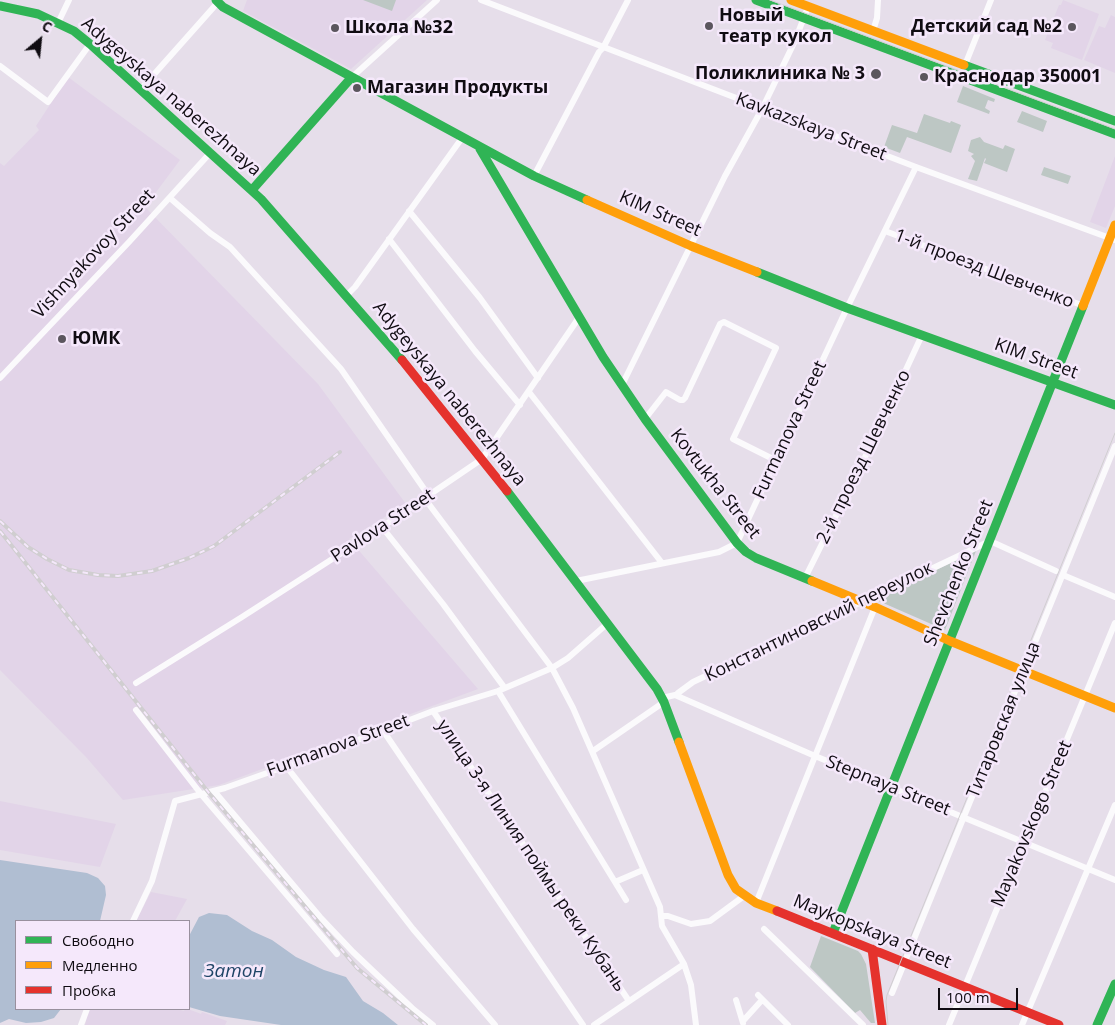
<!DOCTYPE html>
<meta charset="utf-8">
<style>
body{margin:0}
#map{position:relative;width:1115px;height:1025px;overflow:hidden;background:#e6deea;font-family:"Open Sans",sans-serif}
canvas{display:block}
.legend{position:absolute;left:15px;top:920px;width:175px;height:90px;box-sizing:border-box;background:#f5e8fb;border:1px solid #99909e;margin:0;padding:6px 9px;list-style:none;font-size:15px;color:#100c12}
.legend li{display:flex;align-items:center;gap:10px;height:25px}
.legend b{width:25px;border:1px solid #99909e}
.north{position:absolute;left:15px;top:15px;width:50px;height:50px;-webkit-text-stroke:4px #f5e8fb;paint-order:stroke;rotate:28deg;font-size:14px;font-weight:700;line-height:20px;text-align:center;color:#100c12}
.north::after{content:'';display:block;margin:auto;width:18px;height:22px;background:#100c12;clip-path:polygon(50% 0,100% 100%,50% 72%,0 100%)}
.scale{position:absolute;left:938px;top:988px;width:80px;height:22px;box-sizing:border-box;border:2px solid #100c12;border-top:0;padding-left:6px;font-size:15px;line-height:18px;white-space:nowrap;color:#100c12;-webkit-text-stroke:4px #f5e8fb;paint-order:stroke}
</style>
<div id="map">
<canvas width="1115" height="1025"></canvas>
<ul class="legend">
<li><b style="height:6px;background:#30b455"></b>Свободно</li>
<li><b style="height:6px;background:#ff9f0a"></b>Медленно</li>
<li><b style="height:6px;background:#e5322d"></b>Пробка</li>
</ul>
<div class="north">С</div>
<div class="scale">100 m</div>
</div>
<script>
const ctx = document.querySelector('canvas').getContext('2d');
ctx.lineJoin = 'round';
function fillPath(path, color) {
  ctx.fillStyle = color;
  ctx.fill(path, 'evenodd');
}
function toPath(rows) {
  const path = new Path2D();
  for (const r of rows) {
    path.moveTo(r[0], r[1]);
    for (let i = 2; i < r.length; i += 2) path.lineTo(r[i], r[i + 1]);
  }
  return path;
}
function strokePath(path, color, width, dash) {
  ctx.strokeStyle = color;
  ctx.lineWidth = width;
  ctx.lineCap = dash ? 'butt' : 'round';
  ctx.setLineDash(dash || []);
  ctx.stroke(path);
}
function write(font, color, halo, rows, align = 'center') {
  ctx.font = font + ' "Open Sans",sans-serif';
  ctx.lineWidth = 5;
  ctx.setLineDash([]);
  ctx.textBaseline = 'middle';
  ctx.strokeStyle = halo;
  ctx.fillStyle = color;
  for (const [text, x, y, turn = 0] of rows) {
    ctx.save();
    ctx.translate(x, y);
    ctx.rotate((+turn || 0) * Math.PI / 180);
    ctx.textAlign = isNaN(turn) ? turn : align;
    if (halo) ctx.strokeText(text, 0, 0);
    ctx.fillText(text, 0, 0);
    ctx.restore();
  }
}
fillPath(toPath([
 [247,0,427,0,351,69,243,11],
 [1063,0,1099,14,1082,60,1051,48,1053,43,1045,40,1059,5,1061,5],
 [1111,15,1115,17,1115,73,1084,60,1099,26,1105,28],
 [68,77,180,160,145,207,318,384,406,504,349,539,478,689,219,785,123,800,86,757,0,670,0,163,4,166,39,130,36,126],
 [1115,156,1115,206,1106,228,1090,222],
 [0,801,116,824,100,867,0,850],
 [151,892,187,899,175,921,136,921],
 [89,1009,177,1009,184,1011,185,1009,188,1009,201,1014,202,1012,227,1021,225,1025,85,1025]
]), '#e2d4e8');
fillPath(toPath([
 [363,0,396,0,392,11],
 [963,86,995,99,994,102,988,100,985,108,990,111,989,114,957,102],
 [1022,111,1047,121,1043,132,1017,122],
 [924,114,950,123,951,121,961,125,951,153,907,137,900,153,884,147,892,125,917,133],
 [980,137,984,142,1003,149,1005,145,1015,149,1007,172,984,163,986,159,985,158,977,181,968,179,975,161,971,156,974,154,968,151,971,140],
 [1044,167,1071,176,1068,184,1041,175],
 [976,551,945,630,874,599,909,583],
 [821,936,858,951,861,954,866,964,875,1023,871,1023,860,1010,855,1013,810,967]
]), '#bdc7c4');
fillPath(toPath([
 [0,860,87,873,98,878,105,886,106,895,100,921,16,921,16,1009,61,1009,54,1018,41,1022,26,1023,9,1019,0,1023],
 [209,913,227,915,252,931,272,940,296,957,324,970,346,977,363,1001,383,1013,398,1025,281,1025,220,1016,189,1007,189,936,199,917]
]), '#b0bed2');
strokePath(toPath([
 [481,0,916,167,1115,240],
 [58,23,69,0],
 [873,31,877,18,878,0],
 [965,65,991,0],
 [0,66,48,102,90,44],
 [351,78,437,0],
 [141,89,220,0],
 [534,176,599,52,603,48,628,0],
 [170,198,210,233,230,247,341,369,429,496],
 [409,211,480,298,538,378],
 [885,231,1084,306],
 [389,239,475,351,520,405],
 [347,295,355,287,462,138],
 [0,378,129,242,211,152],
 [622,385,725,176,762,109,794,43,808,7],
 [529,392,662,563],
 [645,419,666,392,680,400,683,400,685,398,720,324,724,322,776,348,733,439,775,460],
 [425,499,552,668,573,708,660,907,662,926,684,964,691,985,696,1025],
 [382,527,443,604,504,687],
 [1063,575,1115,597],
 [805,578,872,443,922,335],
 [576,581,719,552,737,543,847,308,916,167],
 [136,683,242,617,382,527,482,459,580,316],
 [498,691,626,900],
 [678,693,693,682,990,541,1056,571],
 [662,698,675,695,815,756,1115,880],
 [136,710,201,794,337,954],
 [433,711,629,1001],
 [382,729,583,1025],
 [593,751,664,702],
 [286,766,413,929,495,1025],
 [214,791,320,917,353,952,412,1008,433,1025],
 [615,882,643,870],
 [756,903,875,607],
 [662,916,668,916,691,924,710,921,744,896],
 [133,921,152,881,175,801,225,788,337,748,433,711,498,691,552,668,568,658,608,623],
 [764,929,863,1025],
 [892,993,1115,446],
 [758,995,788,1025],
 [736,1000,743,1023],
 [743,1021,762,1000],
 [81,1025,87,1009],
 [594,1025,684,964],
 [949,1025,1115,623],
 [1022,1025,1115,805]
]), '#fbfafc', 6);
strokePath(toPath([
 [216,0,223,7,534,176,587,200],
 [756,0,1115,134],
 [0,6,38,14,74,31,90,44,261,199,402,360],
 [964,65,1115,121],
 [480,149,603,357,645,419,737,543,746,552,756,558,812,581],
 [252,190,351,78],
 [757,272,847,308,1115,405],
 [507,491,657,689,664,702,679,742],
 [833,933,1083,306],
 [1097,1025,1115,984]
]), '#30b455', 9);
strokePath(toPath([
 [791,0,964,65],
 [587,200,691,246,757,272],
 [1083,306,1115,225],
 [812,581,875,607,950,641,1115,708],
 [679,742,728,875,736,889,756,903,777,911]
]), '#ff9f0a', 9);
strokePath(toPath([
 [402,360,507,491],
 [777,911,1059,1025],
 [872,949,882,1025]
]), '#e5322d', 9);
strokePath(toPath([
 [770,0,1115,129],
 [888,1025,886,1001,887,995,1115,433]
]), '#d0ced0', 1);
const rail = toPath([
 [0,521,28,547,47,559,69,570,98,575,118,576,152,571,189,558,214,546,340,452],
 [0,531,209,793,357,968,426,1025]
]);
strokePath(rail, '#d0ced0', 4);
strokePath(rail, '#f5e8fb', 2, [5.5]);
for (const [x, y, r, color] of [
 [709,26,5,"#5b565e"],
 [1072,27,5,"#5b565e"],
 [335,28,5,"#5b565e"],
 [876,74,6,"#5b565e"],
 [924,77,5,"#5b565e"],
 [357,88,5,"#5b565e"],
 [62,339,5,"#5b565e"]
]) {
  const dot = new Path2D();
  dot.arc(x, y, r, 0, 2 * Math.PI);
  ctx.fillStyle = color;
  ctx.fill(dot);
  strokePath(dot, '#f5e8fb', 2);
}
write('bold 18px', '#100c12', '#f5e8fb', [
 ["Новый",719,16],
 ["театр кукол",719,37],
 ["Детский сад №2",1062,27,"right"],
 ["Школа №32",345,28],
 ["Поликлиника № 3",865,74,"right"],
 ["Краснодар 350001",934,77],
 ["Магазин Продукты",367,88],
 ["ЮМК",72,339]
], 'left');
write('18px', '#100c12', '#f5e8fb', [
 ["Adygeyskaya naberezhnaya",171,97,41],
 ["Kavkazskaya Street",811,127,21],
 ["KIM Street",660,214,24],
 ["Vishnyakovoy Street",94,254,-47],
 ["1-й проезд Шевченко",984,269,21],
 ["KIM Street",1036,359,20],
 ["Adygeyskaya naberezhnaya",449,394,51],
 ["Furmanova Street",790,430,-65],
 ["2-й проезд Шевченко",864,457,-64],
 ["Kovtukha Street",715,484,52],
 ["Pavlova Street",383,526,-33],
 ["Shevchenko Street",959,573,-68],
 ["Константиновский переулок",819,622,-26],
 ["Титаровская улица",1004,720,-68],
 ["Furmanova Street",338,746,-20],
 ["Stepnaya Street",888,786,22],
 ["Mayakovskogo Street",1032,824,-67],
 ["улица 3-я Линия поймы реки Кубань",531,856,56],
 ["Maykopskaya Street",872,932,22]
]);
write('italic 19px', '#1f4466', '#f5e8fb', [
 ["Затон",234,972]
]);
</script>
